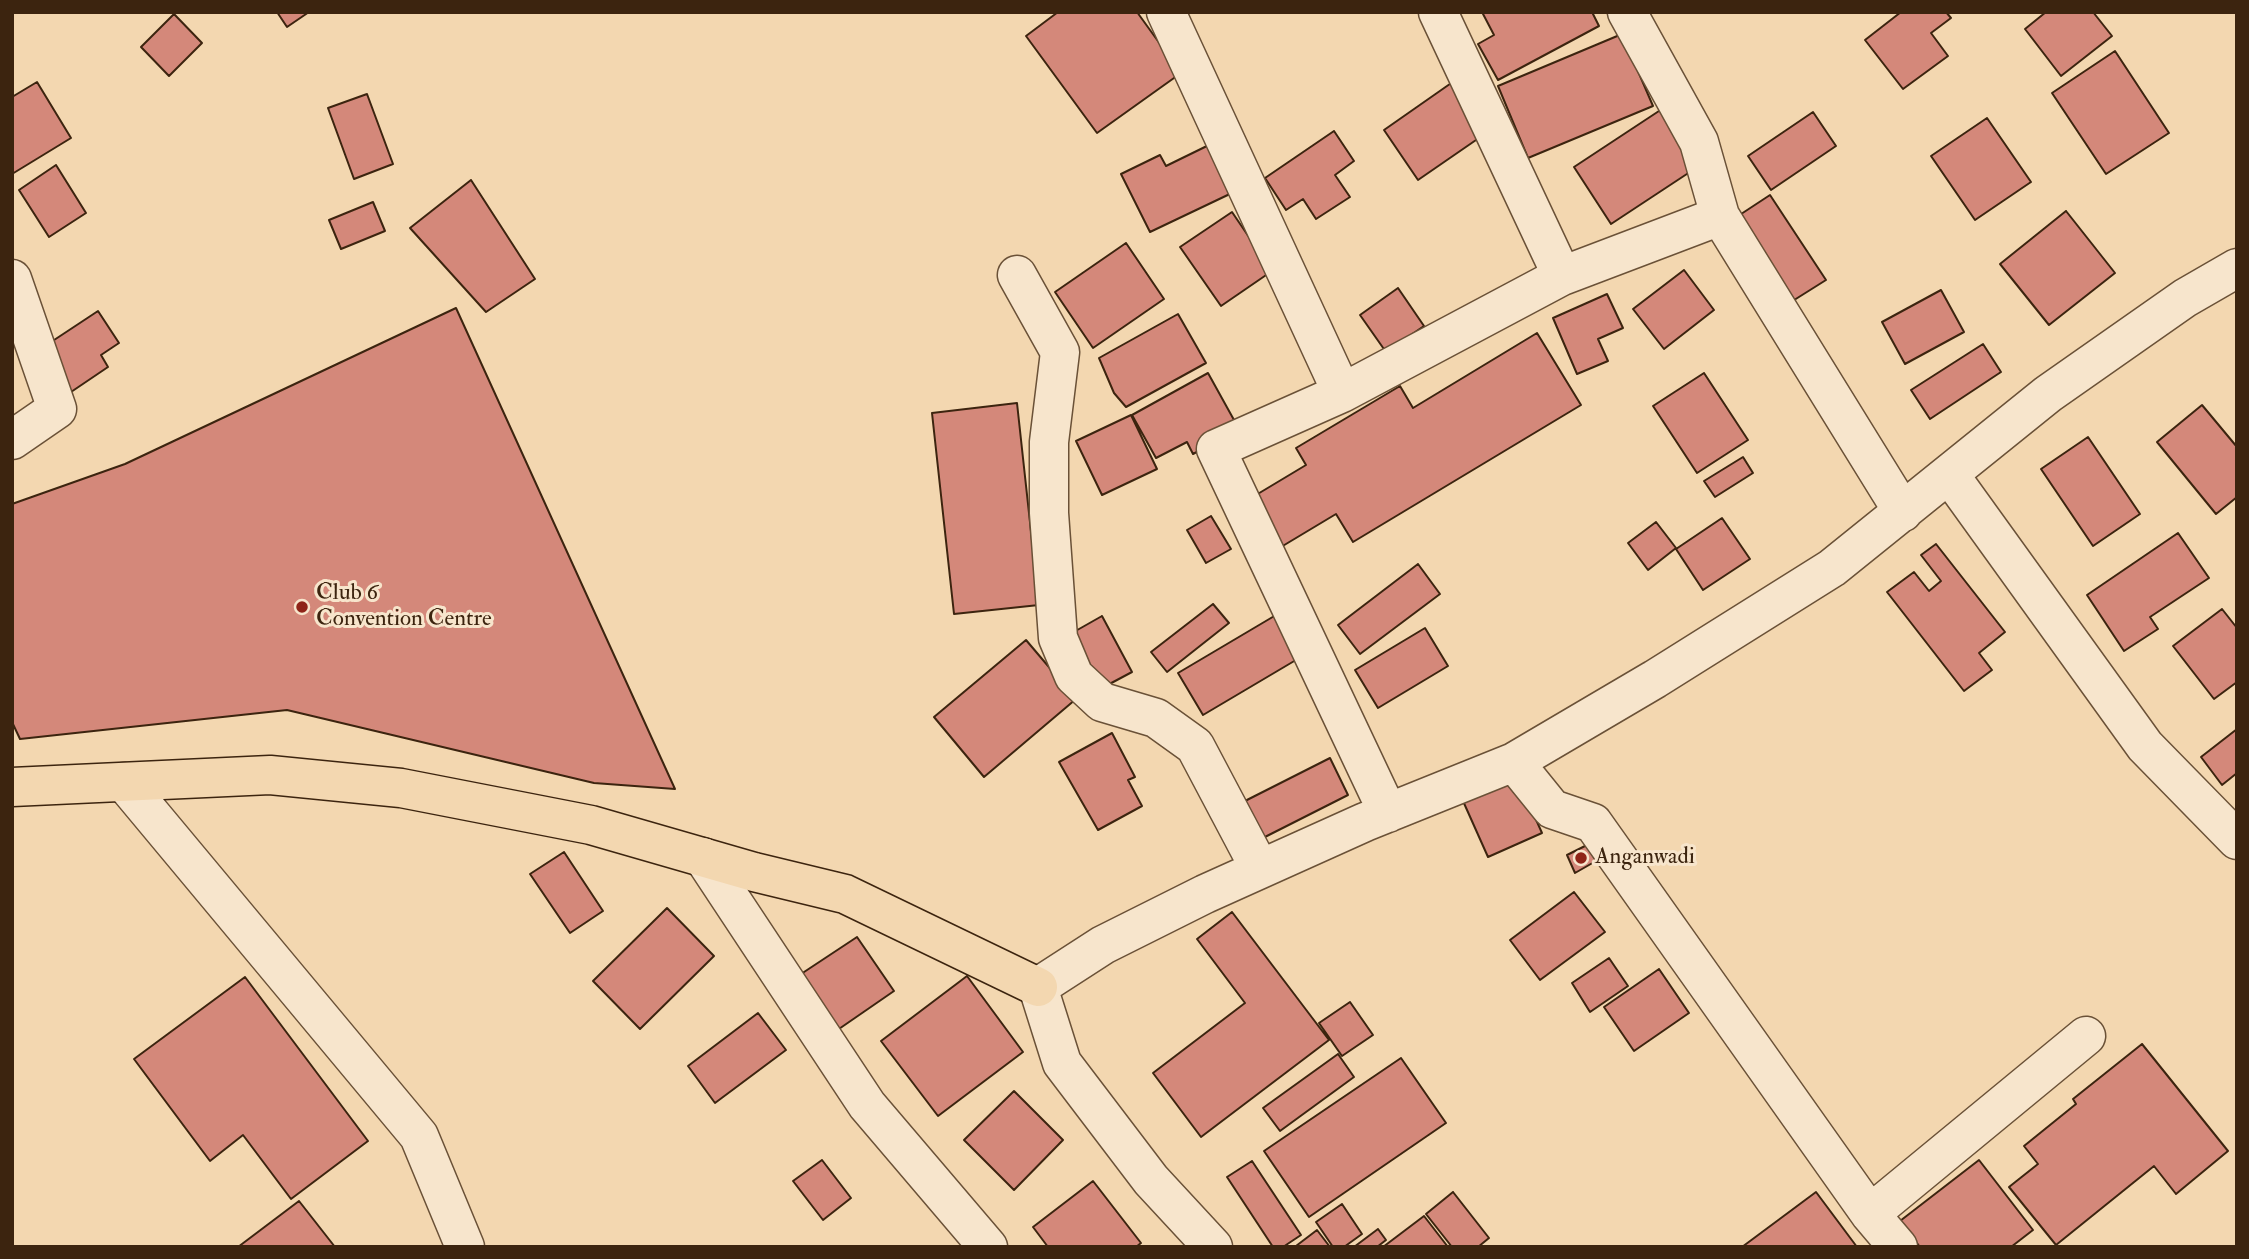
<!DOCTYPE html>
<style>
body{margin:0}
#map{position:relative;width:2249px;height:1259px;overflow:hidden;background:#f3d7b0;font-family:"IM FELL Double Pica",serif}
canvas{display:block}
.frame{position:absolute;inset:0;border:14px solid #3c240f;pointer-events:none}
</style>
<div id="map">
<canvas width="2249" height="1259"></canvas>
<div class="frame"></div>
</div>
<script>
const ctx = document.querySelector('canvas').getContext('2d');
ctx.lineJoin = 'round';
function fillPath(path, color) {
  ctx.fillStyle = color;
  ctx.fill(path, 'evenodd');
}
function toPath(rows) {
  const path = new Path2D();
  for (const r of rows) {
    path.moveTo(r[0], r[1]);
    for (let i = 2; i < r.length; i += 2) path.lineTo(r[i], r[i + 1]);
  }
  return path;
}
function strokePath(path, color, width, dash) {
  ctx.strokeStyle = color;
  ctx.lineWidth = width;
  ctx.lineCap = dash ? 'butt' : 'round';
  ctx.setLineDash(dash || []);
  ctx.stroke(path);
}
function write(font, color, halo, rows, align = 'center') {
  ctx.font = font + ' "IM FELL Double Pica",serif';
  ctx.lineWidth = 6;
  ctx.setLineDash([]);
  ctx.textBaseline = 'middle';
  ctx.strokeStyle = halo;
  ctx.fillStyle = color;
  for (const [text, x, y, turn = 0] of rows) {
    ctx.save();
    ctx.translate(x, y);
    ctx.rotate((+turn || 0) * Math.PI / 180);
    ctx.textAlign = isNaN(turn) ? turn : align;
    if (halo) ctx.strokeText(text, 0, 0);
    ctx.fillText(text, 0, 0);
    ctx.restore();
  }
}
const building = toPath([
 [277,12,309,12,287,27,277,12],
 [1058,12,1137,12,1181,73,1097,133,1026,36,1058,12],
 [1482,12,1592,12,1599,26,1498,80,1478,44,1494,35,1482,12],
 [1901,12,1946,12,1951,18,1931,33,1948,56,1903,89,1865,40,1901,12],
 [2046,12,2093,12,2112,36,2061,76,2025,29,2046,12],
 [174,14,202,43,169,76,141,47,174,14],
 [1622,34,1653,106,1528,158,1498,86,1622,34],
 [2115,51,2169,133,2106,174,2052,93,2115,51],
 [1457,79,1492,129,1418,180,1384,130,1457,79],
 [37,82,71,138,12,174,12,97,37,82],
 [367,94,393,164,354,179,328,108,367,94],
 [1662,109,1699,166,1611,224,1574,167,1662,109],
 [1813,112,1836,146,1771,190,1748,156,1813,112],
 [1987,118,2031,182,1975,220,1931,156,1987,118],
 [1334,131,1354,161,1335,175,1350,197,1316,219,1303,199,1286,210,1265,178,1334,131],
 [1211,144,1234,192,1150,232,1121,174,1160,155,1166,166,1211,144],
 [56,165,86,213,49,237,19,190,56,165],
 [471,180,535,279,486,312,410,228,471,180],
 [1770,195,1826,280,1791,302,1735,218,1770,195],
 [373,202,385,231,341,249,329,220,373,202],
 [2066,211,2115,273,2049,325,2000,264,2066,211],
 [1232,212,1272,271,1221,306,1180,247,1232,212],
 [1126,243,1164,299,1093,348,1055,292,1126,243],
 [1684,270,1714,310,1664,349,1633,309,1684,270],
 [1398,288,1424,326,1386,352,1360,315,1398,288],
 [1941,290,1964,332,1905,364,1882,322,1941,290],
 [1607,294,1623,328,1598,339,1608,361,1577,374,1553,318,1607,294],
 [456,308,675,789,594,783,287,710,20,739,12,722,12,504,125,464,456,308],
 [98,311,119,343,101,355,108,367,71,392,42,348,98,311],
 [1178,314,1206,363,1126,407,1114,393,1099,358,1178,314],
 [1537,333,1581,405,1353,542,1336,514,1281,547,1251,498,1306,465,1296,448,1400,386,1413,408,1537,333],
 [1983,344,2001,372,1930,419,1911,390,1983,344],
 [1208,373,1239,429,1193,454,1187,442,1156,458,1132,415,1208,373],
 [1704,373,1748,440,1697,473,1653,406,1704,373],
 [1017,403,1039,605,954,614,932,413,1017,403],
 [2202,405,2237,447,2237,497,2216,514,2157,442,2202,405],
 [1131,415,1157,469,1102,495,1076,441,1131,415],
 [2088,437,2140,514,2093,546,2041,469,2088,437],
 [1743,457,1753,473,1715,497,1704,481,1743,457],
 [1211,516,1231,549,1206,563,1187,530,1211,516],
 [1722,518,1750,559,1703,590,1676,549,1722,518],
 [1656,522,1676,548,1648,570,1628,543,1656,522],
 [2178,533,2209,578,2150,617,2158,629,2124,651,2087,595,2178,533],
 [1936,544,2005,632,1979,653,1992,670,1964,691,1887,592,1914,572,1929,591,1941,581,1921,555,1936,544],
 [1418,564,1440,594,1360,654,1338,625,1418,564],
 [1213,604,1229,623,1167,672,1151,652,1213,604],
 [2222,609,2237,628,2237,682,2214,699,2173,646,2222,609],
 [1276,615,1301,657,1203,715,1178,673,1276,615],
 [1102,616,1132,672,1102,688,1072,633,1102,616],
 [1425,628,1448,666,1378,708,1355,670,1425,628],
 [1026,640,1076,699,984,777,934,717,1026,640],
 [2237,729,2237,773,2222,785,2201,757,2237,729],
 [1112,733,1135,777,1128,780,1142,806,1098,830,1059,762,1112,733],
 [1330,758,1348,795,1257,841,1239,804,1330,758],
 [1517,777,1542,833,1488,857,1463,801,1517,777],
 [1587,845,1596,861,1575,873,1567,855,1587,845],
 [564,852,603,911,570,933,530,874,564,852],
 [1574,892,1605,932,1540,980,1510,940,1574,892],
 [667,908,714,956,640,1029,593,981,667,908],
 [1232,912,1329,1040,1201,1137,1153,1073,1245,1003,1197,939,1232,912],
 [857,937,894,991,836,1031,798,976,857,937],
 [1609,958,1628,986,1590,1012,1572,983,1609,958],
 [1659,969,1689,1013,1634,1051,1604,1007,1659,969],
 [967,976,1023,1052,938,1116,881,1041,967,976],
 [245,977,368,1141,291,1199,243,1135,210,1161,134,1059,245,977],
 [1350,1002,1373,1035,1342,1056,1319,1023,1350,1002],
 [758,1013,786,1050,715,1103,688,1066,758,1013],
 [2142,1044,2228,1151,2176,1194,2154,1166,2056,1245,2009,1187,2038,1164,2024,1146,2076,1104,2073,1099,2142,1044],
 [1338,1054,1354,1077,1280,1131,1263,1108,1338,1054],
 [1401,1058,1446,1123,1309,1217,1264,1151,1401,1058],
 [1014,1091,1063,1140,1014,1190,964,1140,1014,1091],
 [822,1160,851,1198,823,1220,793,1181,822,1160],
 [1979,1160,2033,1230,2011,1247,1920,1247,1900,1221,1979,1160],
 [1252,1161,1301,1235,1283,1247,1273,1247,1227,1177,1252,1161],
 [1093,1181,1141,1243,1136,1247,1048,1247,1033,1227,1093,1181],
 [1453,1192,1489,1238,1478,1247,1452,1247,1426,1214,1453,1192],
 [1816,1192,1857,1247,1742,1247,1816,1192],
 [299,1201,335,1247,238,1247,299,1201],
 [1342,1204,1362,1234,1344,1247,1333,1247,1316,1222,1342,1204],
 [1424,1216,1448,1247,1383,1247,1424,1216],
 [1378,1229,1386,1240,1377,1247,1354,1247,1378,1229],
 [1317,1230,1330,1247,1297,1247,1296,1246,1317,1230]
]);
fillPath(building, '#d4887a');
strokePath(building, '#3c240f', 2);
const minor = toPath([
 [1166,12,1342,393],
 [1438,12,1562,276],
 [1627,12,1699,142,1720,216,1903,512],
 [1017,275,1060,352,1049,442,1049,513,1058,638,1074,676,1102,702,1156,718,1195,746,1260,869],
 [12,279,57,409,12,440],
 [1949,474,2145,746,2237,840],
 [1514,762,1552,809,1593,823,1870,1214,1898,1247],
 [124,782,419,1136,465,1247],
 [1388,813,1216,449,1342,393,1562,276,1720,216],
 [703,857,867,1105,988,1247],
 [1870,1214,2086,1036],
 [1213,1247,1151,1180,1062,1063,1038,987,1103,945,1205,894,1365,822,1514,762,1655,679,1832,568,2048,394,2185,298,2237,268]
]);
const major = toPath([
 [12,787,270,775,401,788,591,825,754,872,845,894,1038,987]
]);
strokePath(minor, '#6a5137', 41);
strokePath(major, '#3c240f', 41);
strokePath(minor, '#f7e5cc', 38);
strokePath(major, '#f3d7b0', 38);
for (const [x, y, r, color] of [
 [302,607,7,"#8f2418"],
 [1581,858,7,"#8f2418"]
]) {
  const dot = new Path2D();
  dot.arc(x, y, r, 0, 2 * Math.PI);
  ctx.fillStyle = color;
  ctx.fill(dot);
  strokePath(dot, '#f7e5cc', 2.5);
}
write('23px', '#3c240f', '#f7e5cc', [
 ["Club 6",316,594],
 ["Convention Centre",316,620],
 ["Anganwadi",1595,858]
], 'left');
</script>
